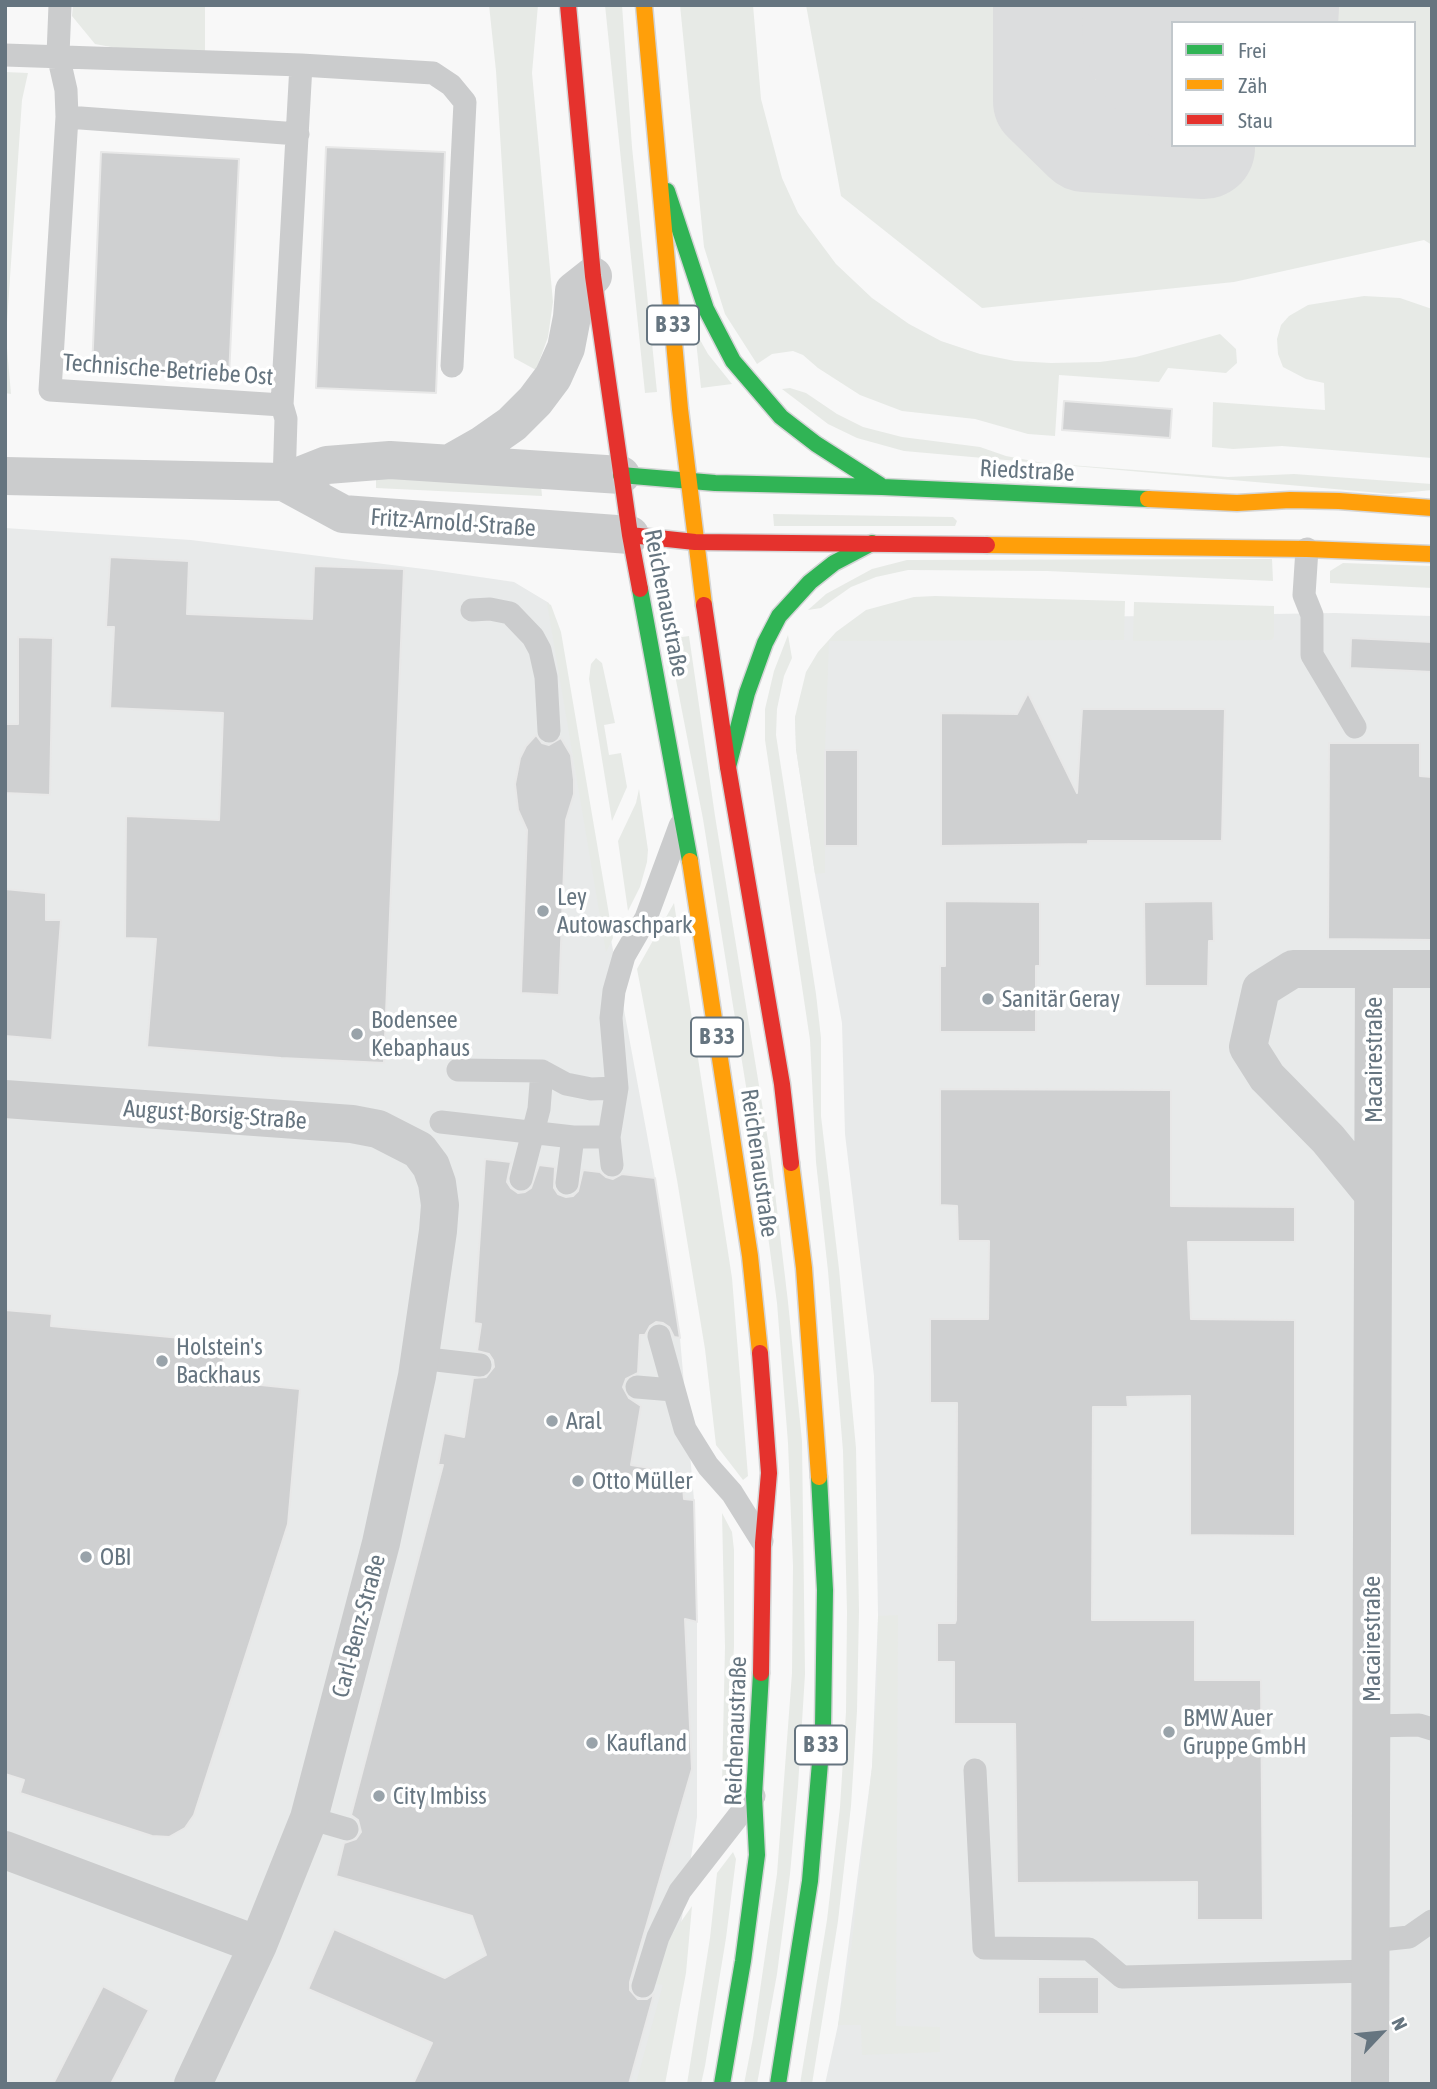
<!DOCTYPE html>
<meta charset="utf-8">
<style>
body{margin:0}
#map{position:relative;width:1437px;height:2089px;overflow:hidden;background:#f8f8f8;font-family:"Asap Condensed",sans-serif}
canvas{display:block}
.frame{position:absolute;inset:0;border:7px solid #667580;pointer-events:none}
.legend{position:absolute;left:1171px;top:21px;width:245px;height:126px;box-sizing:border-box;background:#fff;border:2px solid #c2c8cc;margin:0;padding:9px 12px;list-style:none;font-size:21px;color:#667580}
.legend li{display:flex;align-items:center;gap:14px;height:35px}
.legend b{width:35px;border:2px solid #c2c8cc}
.north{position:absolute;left:1346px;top:1998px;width:70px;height:70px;-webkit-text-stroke:5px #fff;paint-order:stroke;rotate:64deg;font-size:19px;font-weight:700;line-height:28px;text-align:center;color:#667580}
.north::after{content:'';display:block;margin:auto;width:24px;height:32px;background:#667580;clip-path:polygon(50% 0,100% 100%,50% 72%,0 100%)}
</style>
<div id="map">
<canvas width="1437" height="2089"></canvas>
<div class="frame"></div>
<ul class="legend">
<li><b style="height:9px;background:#30b455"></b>Frei</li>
<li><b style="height:9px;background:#ff9f0a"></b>Zäh</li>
<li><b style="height:9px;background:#e5322d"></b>Stau</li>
</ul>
<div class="north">N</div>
</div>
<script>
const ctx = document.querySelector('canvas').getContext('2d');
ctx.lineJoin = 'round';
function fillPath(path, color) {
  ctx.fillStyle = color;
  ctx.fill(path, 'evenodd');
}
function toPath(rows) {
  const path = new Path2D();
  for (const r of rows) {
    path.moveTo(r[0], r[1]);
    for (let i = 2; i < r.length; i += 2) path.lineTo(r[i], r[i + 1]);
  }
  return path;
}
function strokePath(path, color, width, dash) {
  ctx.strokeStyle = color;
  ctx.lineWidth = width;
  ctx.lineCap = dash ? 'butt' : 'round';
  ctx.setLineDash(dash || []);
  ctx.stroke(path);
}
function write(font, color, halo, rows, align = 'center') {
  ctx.font = font + ' "Asap Condensed",sans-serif';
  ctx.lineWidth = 7;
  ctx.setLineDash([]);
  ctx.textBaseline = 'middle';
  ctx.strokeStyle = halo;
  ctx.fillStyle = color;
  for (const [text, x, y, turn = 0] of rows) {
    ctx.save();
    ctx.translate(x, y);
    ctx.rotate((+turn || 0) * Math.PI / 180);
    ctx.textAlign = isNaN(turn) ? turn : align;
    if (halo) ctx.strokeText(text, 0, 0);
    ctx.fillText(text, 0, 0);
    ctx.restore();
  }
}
fillPath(toPath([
 [5,528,191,540,432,570,514,582,549,603,655,1178,680,1338,694,1500,697,1622,697,1817,671,1992,650,2084,5,2084],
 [1335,613,1432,616,1432,2084,825,2084,838,2025,872,1767,878,1616,874,1376,845,1134,842,1023,815,874,796,749,795,717,829,641,890,620]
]), '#e8eaea');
fillPath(toPath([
 [73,5,205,5,205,55,143,53,95,44,72,16],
 [489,5,538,5,532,73,553,302,548,337,536,370,514,358,496,71],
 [605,5,622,5,632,147,657,392,645,393],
 [680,5,753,5,761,99,782,178,798,213,836,264,872,298,909,324,941,341,980,354,1015,361,1051,363,1100,362,1136,357,1220,334,1236,349,1237,363,1226,373,1168,368,1159,382,1059,375,1055,436,1028,434,975,419,902,411,860,395,818,368,803,355,793,351,772,354,757,364,725,314,704,247],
 [806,5,1432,5,1432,245,1424,240,1234,282,982,308,841,196],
 [1173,23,1414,23,1414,145,1173,145],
 [5,72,28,73,22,100,6,337,11,394,5,393],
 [1364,296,1400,298,1432,309,1432,458,1282,446,1233,449,1212,447,1213,402,1325,410,1324,383,1306,379,1283,367,1278,354,1277,339,1281,325,1289,316,1308,305],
 [695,331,708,354,732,384,701,388],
 [790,388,806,393,837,414,863,427,902,437,980,447,1006,456,1043,463,1228,477,1294,474,1432,484,1432,490,1391,494,904,451,857,438,828,424,782,389],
 [376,477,541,485,542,496,376,488],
 [773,514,953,517,957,521,955,526,774,526],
 [1272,559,1273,581,1047,571,908,570,876,577,851,587,821,608,808,610,826,594,872,569,907,560],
 [1343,563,1432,566,1432,588,1330,583,1330,571],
 [935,596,1125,601,1124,640,829,641,825,750,825,873,815,874,796,749,795,717,806,672,818,652,836,632,866,610,914,597],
 [1134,602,1274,606,1274,637,1271,640,1133,641],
 [547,603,551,605,561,632,613,938,606,952],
 [788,635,792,658,784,676,777,709,776,735,816,994,821,1038,821,1116,839,1269,856,1448,859,1611,857,1711,851,1806,838,1921,812,2084,800,2084,827,1920,840,1807,846,1712,847,1612,843,1451,828,1271,816,1162,810,1040,765,740,765,709,774,671],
 [689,636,715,816,771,1159,788,1302,802,1441,805,1674,798,1786,790,1874,777,1974,757,2084,744,2084,753,2038,777,1874,792,1673,793,1566,788,1443,777,1303,758,1161,703,819,668,639],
 [596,658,602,663,615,723,604,725,609,755,621,753,627,787,612,821,589,679,591,664],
 [639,789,648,850,647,862,640,887,628,911,618,841,636,803],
 [674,903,732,1278,748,1476,743,1480,716,1445,705,1349,677,1180,637,969],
 [722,1513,732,1532,734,1550,734,1646,727,1784,722,1783,725,1647],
 [898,1615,896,2026,940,2027,940,2052,862,2055,861,2025,838,2025,851,1950,872,1767,877,1688,878,1616],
 [733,1852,736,1859,726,1938,705,2066,701,2084,687,2084,710,1938,717,1873],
 [692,1906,686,1973,665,2084,636,2084,663,1985,656,1984,669,1939]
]), '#e7eae6');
strokePath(toPath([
 [1044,5,1044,101,1085,141,1204,148]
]), '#dcddde', 102);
strokePath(toPath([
 [1210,23,1211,5]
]), '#dcddde', 256);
const building = toPath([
 [326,147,445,152,436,393,316,388,326,147],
 [101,152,239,159,229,377,92,370,101,152],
 [1064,401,1172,409,1170,438,1062,430,1064,401],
 [110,557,189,561,187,614,312,619,314,566,404,569,384,1063,281,1058,147,1047,156,939,125,938,126,816,219,820,223,713,110,708,114,627,106,627,110,557],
 [18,637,53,638,50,795,5,793,5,724,18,724,18,637],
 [1351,638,1432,642,1432,672,1350,668,1351,638],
 [1028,693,1077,793,1082,709,1225,709,1222,841,1088,841,1088,844,941,846,941,713,1017,714,1028,693],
 [536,735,542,743,549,745,561,738,571,755,574,780,574,794,566,820,559,995,521,993,527,830,518,810,515,784,520,758,526,746,536,735],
 [1329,743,1420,743,1420,776,1432,777,1432,940,1328,939,1329,743],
 [825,750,858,750,858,846,825,846,825,750],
 [5,889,46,893,46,920,61,920,52,1040,5,1036,5,889],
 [945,901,1040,902,1040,966,1036,966,1036,1032,940,1032,940,966,945,966,945,901],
 [1213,901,1214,941,1209,941,1208,986,1145,986,1144,902,1213,901],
 [940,1089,1171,1090,1171,1206,1295,1207,1295,1242,1188,1242,1191,1319,1295,1320,1295,1536,1190,1535,1190,1396,1127,1397,1128,1407,1093,1407,1092,1620,1195,1620,1195,1680,1261,1680,1263,1920,1197,1920,1197,1882,1017,1883,1015,1724,954,1724,954,1662,937,1662,937,1623,955,1623,956,1620,957,1403,930,1403,930,1319,988,1319,989,1241,958,1241,957,1206,940,1205,940,1089],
 [485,1159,511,1162,507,1182,511,1188,518,1193,525,1192,531,1188,539,1165,555,1167,554,1188,558,1194,566,1197,573,1196,578,1191,583,1170,600,1172,606,1177,613,1179,622,1174,655,1178,680,1338,674,1337,669,1327,663,1323,656,1322,650,1326,645,1335,640,1335,638,1373,626,1379,623,1387,629,1398,641,1406,631,1465,682,1473,684,1499,694,1500,697,1622,685,1619,692,1769,630,1982,630,1990,638,1999,647,1999,654,1994,629,2084,413,2084,432,2043,308,1989,334,1929,445,1978,486,1955,472,1916,336,1876,344,1843,356,1839,361,1832,358,1820,351,1815,443,1465,438,1465,444,1433,464,1437,473,1378,486,1377,494,1367,493,1360,489,1354,477,1351,481,1324,474,1323,485,1159],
 [5,1310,52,1314,51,1326,225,1342,222,1381,300,1389,288,1524,194,1815,185,1828,169,1837,152,1836,20,1793,24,1780,5,1774,5,1310],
 [1038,1977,1099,1977,1099,2014,1038,2014,1038,1977],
 [103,1986,149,2010,111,2084,53,2084,103,1986]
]);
fillPath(building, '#cfd0d1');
strokePath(building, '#e8e8e8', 2);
const fast = toPath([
 [667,191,706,309,733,361,781,417,816,444,880,485],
 [621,475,715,483,882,487,1148,499],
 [640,589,690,861],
 [728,767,747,693,765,643,779,616,810,582,834,563,872,543],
 [722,2084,743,1961,757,1855,754,1796,761,1673],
 [778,2084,810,1881,823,1727,825,1590,819,1477]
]);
const slow = toPath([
 [644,5,680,409,704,605],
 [1148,499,1237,503,1290,500,1339,501,1432,508],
 [987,545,1307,549,1432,554],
 [690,861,750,1256,760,1353],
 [791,1163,804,1268,819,1477]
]);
const jam = toPath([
 [568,5,593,276,630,535,640,589],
 [630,535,695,542,987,545],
 [704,605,728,767,782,1084,791,1163],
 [760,1353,769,1473,763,1543,761,1673]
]);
strokePath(fast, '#d4d5d6', 19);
strokePath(slow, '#d4d5d6', 19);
strokePath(jam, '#d4d5d6', 19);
strokePath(toPath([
 [60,5,58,55,66,90,67,117,50,390,282,405,301,65],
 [5,55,301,65,433,73,451,85,465,102,452,366],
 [67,117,298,134],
 [282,405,286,419,284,482],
 [1307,549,1304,595,1312,615,1312,655,1355,727],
 [472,610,490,609,510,613,533,637,540,650,546,677,549,731],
 [458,1070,542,1071,566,1084,591,1089,617,1088],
 [441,1122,573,1137,609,1137],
 [612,1165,609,1137,617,1088,611,1018,614,991,624,956,646,918,680,826],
 [521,1179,539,1109,542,1071],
 [567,1183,573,1137],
 [659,1336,685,1429,708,1466,732,1493,762,1541],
 [419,1358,480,1365],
 [637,1387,673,1390],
 [1372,1726,1419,1725,1432,1729],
 [975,1770,984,1948,1089,1949,1122,1977,1370,1971],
 [309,1818,347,1829],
 [1371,1941,1409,1937,1432,1921],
 [643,1986,658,1937,680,1891,754,1796]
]), '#cbcccd', 23);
strokePath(toPath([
 [452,462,482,445,512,424,535,401,553,377,566,348,572,317,574,291,593,276],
 [5,476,284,482,327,465,390,460,621,475],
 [284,482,343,514,630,535],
 [1374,969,1432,969],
 [5,1099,352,1124,378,1129,419,1150,431,1166,437,1183,440,1205,438,1231,417,1376,381,1543,309,1818,258,1945,193,2084],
 [5,1850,258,1945],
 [1370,2084,1374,969,1293,969,1261,989,1248,1047,1267,1077,1328,1139,1373,1194]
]), '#cbcccd', 38);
strokePath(fast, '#30b455', 16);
strokePath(slow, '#ff9f0a', 16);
strokePath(jam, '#e5322d', 16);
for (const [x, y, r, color] of [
 [543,911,7,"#99a3aa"],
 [988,999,7,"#99a3aa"],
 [357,1034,7,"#99a3aa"],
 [162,1361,7,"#99a3aa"],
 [552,1421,7,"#99a3aa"],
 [578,1481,7,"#99a3aa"],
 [86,1557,7,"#99a3aa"],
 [1169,1732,7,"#99a3aa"],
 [592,1743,7,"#99a3aa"],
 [379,1796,7,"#99a3aa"]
]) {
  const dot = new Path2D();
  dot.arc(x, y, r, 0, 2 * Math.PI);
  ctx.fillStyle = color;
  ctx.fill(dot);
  strokePath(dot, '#fff', 2.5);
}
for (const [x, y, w] of [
 [673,325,52],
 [717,1037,52],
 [821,1745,52]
]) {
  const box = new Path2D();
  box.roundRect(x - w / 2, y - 19.5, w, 39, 5);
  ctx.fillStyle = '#fff';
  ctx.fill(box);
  strokePath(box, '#667580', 2);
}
write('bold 23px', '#667580', null, [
 ["B 33",673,325],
 ["B 33",717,1037],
 ["B 33",821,1745]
]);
write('24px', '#667580', '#fff', [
 ["Technische-Betriebe Ost",168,370,4],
 ["Riedstraße",1027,471,3],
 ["Fritz-Arnold-Straße",453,523,4],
 ["Reichenaustraße",666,603,79],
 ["Macairestraße",1374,1060,-90],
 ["August-Borsig-Straße",215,1115,4],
 ["Reichenaustraße",759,1163,82],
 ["Carl-Benz-Straße",359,1626,-75],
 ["Macairestraße",1372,1639,-90],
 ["Reichenaustraße",736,1731,-88]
]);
write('24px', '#667580', '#fff', [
 ["Ley",557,897],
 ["Autowaschpark",557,925],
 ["Sanitär Geray",1002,999],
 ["Bodensee",371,1020],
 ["Kebaphaus",371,1048],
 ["Holstein's",176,1347],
 ["Backhaus",176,1375],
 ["Aral",566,1421],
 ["Otto Müller",592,1481],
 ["OBI",100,1557],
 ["BMW Auer",1183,1718],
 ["Gruppe GmbH",1183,1746],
 ["Kaufland",606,1743],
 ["City Imbiss",393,1796]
], 'left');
</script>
